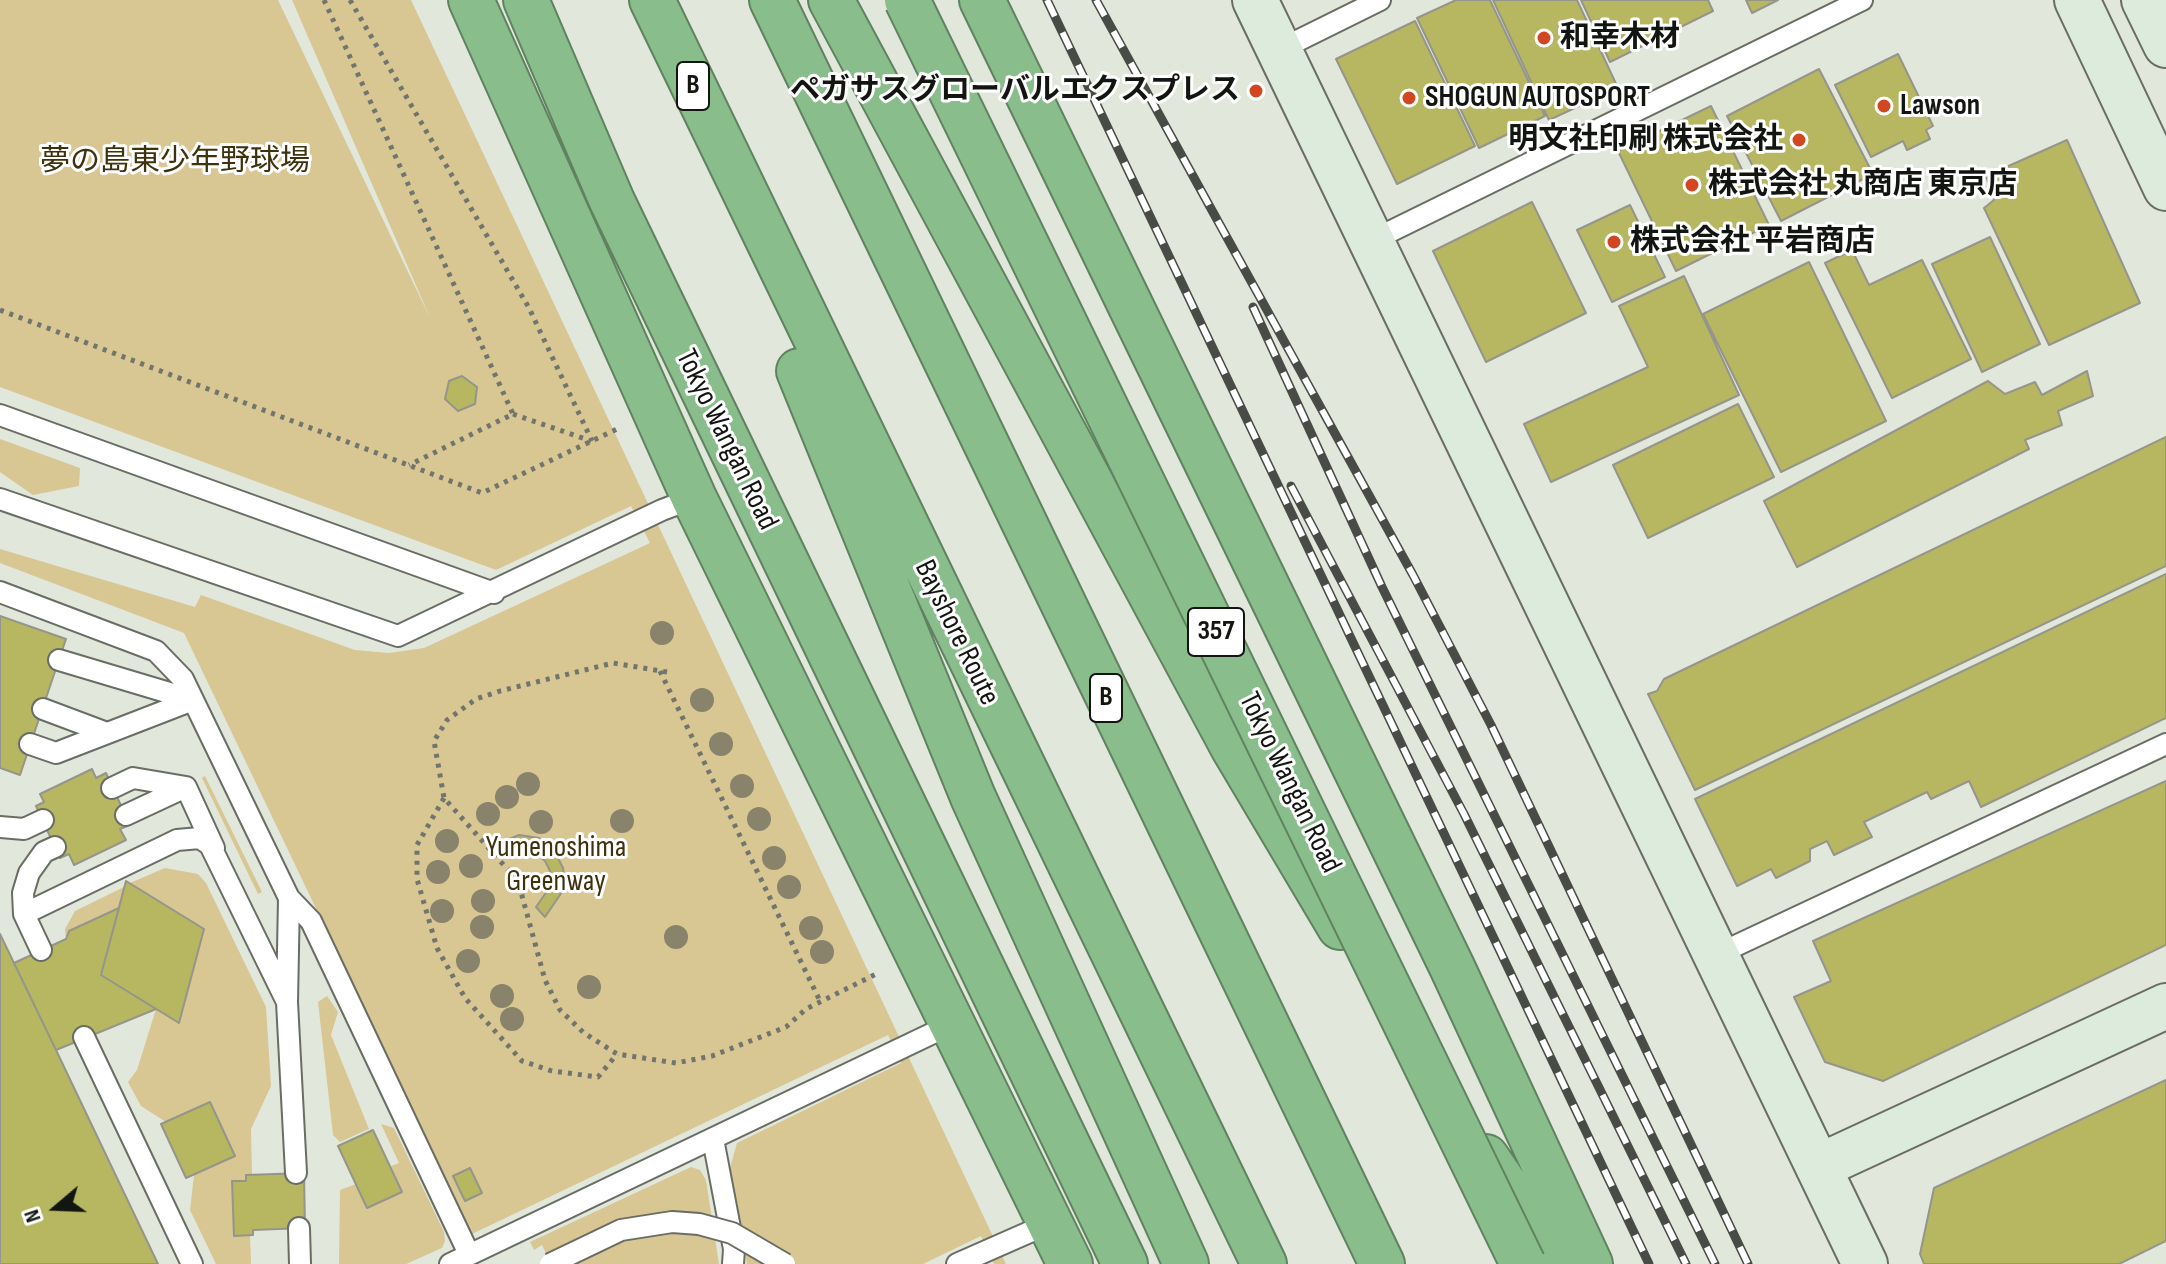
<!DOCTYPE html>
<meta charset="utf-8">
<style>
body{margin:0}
#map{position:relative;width:2166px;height:1264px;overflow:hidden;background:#e2e7dc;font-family:"Sofia Sans Condensed",sans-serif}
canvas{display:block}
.north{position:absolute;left:16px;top:1168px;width:80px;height:80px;-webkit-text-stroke:6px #fff;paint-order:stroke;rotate:251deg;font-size:22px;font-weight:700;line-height:32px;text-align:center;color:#131511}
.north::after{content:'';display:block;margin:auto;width:28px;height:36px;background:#131511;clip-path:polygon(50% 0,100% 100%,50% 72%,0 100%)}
</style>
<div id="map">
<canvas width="2166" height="1264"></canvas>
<div class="north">N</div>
</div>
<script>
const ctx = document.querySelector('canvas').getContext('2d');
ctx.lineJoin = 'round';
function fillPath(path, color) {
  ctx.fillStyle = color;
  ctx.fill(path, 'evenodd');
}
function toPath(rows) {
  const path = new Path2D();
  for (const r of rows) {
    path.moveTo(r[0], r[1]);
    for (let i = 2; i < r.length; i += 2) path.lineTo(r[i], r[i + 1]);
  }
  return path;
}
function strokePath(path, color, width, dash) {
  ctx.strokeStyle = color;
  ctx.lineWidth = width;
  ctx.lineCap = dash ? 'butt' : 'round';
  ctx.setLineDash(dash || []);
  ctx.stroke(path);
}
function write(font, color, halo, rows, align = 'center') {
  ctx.font = font + ' "Sofia Sans Condensed","Noto Sans JP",sans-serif';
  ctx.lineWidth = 6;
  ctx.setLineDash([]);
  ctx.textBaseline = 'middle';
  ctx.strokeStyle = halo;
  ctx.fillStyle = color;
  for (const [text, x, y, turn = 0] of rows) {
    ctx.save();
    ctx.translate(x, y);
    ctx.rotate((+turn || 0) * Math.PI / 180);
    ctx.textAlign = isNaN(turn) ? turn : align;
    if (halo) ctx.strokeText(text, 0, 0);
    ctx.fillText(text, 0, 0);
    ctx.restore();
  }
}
fillPath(toPath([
 [0,0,278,0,431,320,292,0,411,0,1006,1264,994,1264,981,1236,923,1264,747,1264,730,1168,737,1143,901,1063,888,1035,472,1234,184,633,0,563,0,549,195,607,201,595,355,650,389,653,424,648,650,543,631,506,496,570,0,387],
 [0,439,80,468,79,486,33,495,0,472],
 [205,776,262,892,258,894,202,778],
 [165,868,198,874,206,883,266,1007,271,1086,251,1129,252,1174,246,1175,246,1181,233,1181,235,1236,250,1235,251,1264,216,1264,190,1210,194,1175,234,1156,210,1102,166,1122,141,1106,128,1082,137,1070,156,1009,179,1023,204,930,130,883],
 [124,887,119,908,66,939,65,929,75,911],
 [327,996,338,1012,331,1035,369,1129,340,1142,333,1135,318,1002],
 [381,1124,394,1128,444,1232,445,1241,442,1248,406,1264,339,1264,340,1190,356,1184,367,1208,402,1192,391,1166,399,1163],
 [691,1167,700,1170,706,1180,719,1264,551,1264,542,1245,534,1250,530,1242]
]), '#d8c693');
const building = toPath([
 [1456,0,1490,0,1545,116,1479,148,1417,18,1456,0],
 [1493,0,1577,0,1618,88,1549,120,1493,0],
 [1581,0,1708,0,1713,11,1610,62,1581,0],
 [1746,0,1778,0,1752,13,1746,0],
 [1415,21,1475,146,1397,184,1336,59,1415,21],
 [1898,54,1933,126,1926,130,1930,139,1907,150,1903,141,1871,157,1835,85,1898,54],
 [1819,69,1873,174,1781,221,1727,116,1819,69],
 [1711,106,1769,225,1676,271,1618,151,1711,106],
 [2067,140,2140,303,2049,345,1984,208,1994,200,1986,176,2067,140],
 [1532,202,1586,313,1486,362,1433,251,1532,202],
 [1630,205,1665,277,1612,302,1577,230,1630,205],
 [1990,237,2040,344,1982,372,1932,264,1990,237],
 [1852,250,1869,285,1922,260,1971,359,1892,398,1825,263,1852,250],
 [1809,262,1886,421,1781,472,1703,314,1809,262],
 [1684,276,1739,395,1551,482,1524,424,1648,367,1619,306,1684,276],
 [2087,371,2093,396,2058,411,2062,425,2025,440,2029,449,1797,567,1764,501,1988,381,2005,394,2035,382,2042,395,2087,371],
 [462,376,477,387,475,404,458,411,445,399,449,381,462,376],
 [1738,404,1774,477,1648,538,1613,465,1738,404],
 [2166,437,2166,566,1695,790,1648,694,1657,691,1664,679,2166,437],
 [2166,574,2166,718,1981,807,1969,781,1931,799,1927,792,1864,822,1872,837,1834,855,1827,841,1810,849,1810,861,1776,878,1771,869,1737,886,1695,799,2166,574],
 [0,616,66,639,20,775,0,768,0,616],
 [92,769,96,778,106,773,130,825,120,829,126,840,74,865,69,854,60,858,36,806,44,802,40,794,92,769],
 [2166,781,2166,945,1883,1081,1825,1062,1794,997,1831,981,1813,941,2166,781],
 [519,835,539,838,557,856,563,868,565,882,562,892,545,917,536,907,552,884,551,873,545,861,533,851,511,849,507,840,519,835],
 [126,881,204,929,179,1023,101,975,126,881],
 [119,908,101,975,156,1009,56,1050,14,963,66,939,69,931,119,908],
 [0,934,56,1050,158,1264,0,1264,0,934],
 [2166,1080,2166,1241,2119,1264,1924,1264,1920,1254,1934,1188,2166,1080],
 [210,1102,235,1156,186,1178,161,1124,210,1102],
 [373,1130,402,1192,367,1208,338,1146,373,1130],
 [470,1168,482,1193,465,1201,453,1176,470,1168],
 [304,1173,305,1228,253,1230,253,1235,234,1236,232,1181,246,1181,246,1175,304,1173]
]);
fillPath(building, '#b7b761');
strokePath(building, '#95958b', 2);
const lane = toPath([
 [1279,50,1380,0],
 [1371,241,1862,0],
 [0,415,494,593],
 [0,499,398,636,662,510,694,498],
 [0,592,156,651,183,679,289,898,287,1002],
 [59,660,193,700],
 [43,709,107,733],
 [30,744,56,753,193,700],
 [112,788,133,778,186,787,214,848],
 [126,815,186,787],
 [0,827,24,829,43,820],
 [289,898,311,921,469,1254],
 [24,914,177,840,200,838,210,845,287,1002,296,1173],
 [41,950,24,914,23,893,29,873,44,852,55,847],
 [1716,955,2166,744],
 [84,1037,192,1264],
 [713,1139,734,1249,733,1264],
 [299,1228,300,1264],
 [450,1264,954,1023],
 [957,1264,1050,1223]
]);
const secondary = toPath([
 [1255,0,1865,1264],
 [2077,0,2166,188],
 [2144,0,2166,45],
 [1818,1167,2166,1006]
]);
const highway = toPath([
 [471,0,694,498,1070,1264],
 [526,0,612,201,1125,1264],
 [652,0,1264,1264],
 [772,0,1382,1264],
 [831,0,1233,747,1340,927],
 [982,0,1452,967,1590,1264],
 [799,371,973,797,1186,1264],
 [1486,1157,1559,1264]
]);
strokePath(lane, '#696d64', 24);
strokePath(secondary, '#696d64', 48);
strokePath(highway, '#608260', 48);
strokePath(toPath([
 [324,0,513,414,409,465],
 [350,0,529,308,592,441],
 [0,310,482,493,617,429],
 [513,414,591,441],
 [660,671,820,1001],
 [667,672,613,663,500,691,476,699,447,720,434,741,444,798,518,881,545,980,560,1010,584,1033,617,1054,676,1063,712,1056,786,1027,806,1009,876,974],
 [444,798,417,845,417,879,437,948,465,998,522,1061,552,1071,598,1077,617,1054]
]), '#71756d', 5, [4, 6]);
strokePath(lane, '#fff', 20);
strokePath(secondary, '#dcebdc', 44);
strokePath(highway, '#89bd8b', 44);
const rail = toPath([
 [1047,0,1649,1264],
 [1096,0,1413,575,1491,725,1748,1264],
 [1253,307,1382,587,1715,1264],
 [1291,486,1464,814,1686,1264]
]);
strokePath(rail, '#494c46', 9);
strokePath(rail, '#fff', 6, [18]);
const laneBridge = toPath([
 [550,1264,621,1230,672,1222,699,1224,732,1233,785,1264]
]);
const highwayBridge = toPath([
 [907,0,1523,1264]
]);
strokePath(laneBridge, '#696d64', 24, []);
strokePath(highwayBridge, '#608260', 48, []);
strokePath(laneBridge, '#fff', 20);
strokePath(highwayBridge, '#89bd8b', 44);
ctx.fillStyle = '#88836a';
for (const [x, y] of [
 [662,633],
 [702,700],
 [721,744],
 [528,784],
 [742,786],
 [507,797],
 [488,814],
 [759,819],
 [622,821],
 [541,822],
 [447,841],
 [774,858],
 [471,866],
 [438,872],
 [789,887],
 [483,901],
 [442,911],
 [482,927],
 [811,928],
 [676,937],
 [822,952],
 [468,961],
 [589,987],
 [502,996],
 [512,1019]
]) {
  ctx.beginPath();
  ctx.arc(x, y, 12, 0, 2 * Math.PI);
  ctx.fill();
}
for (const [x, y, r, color] of [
 [1544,38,8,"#d14721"],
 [1256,91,8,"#d14721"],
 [1409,98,8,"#d14721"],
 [1884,106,8,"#d14721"],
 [1799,140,8,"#d14721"],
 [1692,185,8,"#d14721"],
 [1614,242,8,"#d14721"]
]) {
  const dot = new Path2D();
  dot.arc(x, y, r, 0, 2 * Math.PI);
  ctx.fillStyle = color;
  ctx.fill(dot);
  strokePath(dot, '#fff', 3);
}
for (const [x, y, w] of [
 [693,86,32],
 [1216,632,56],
 [1106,698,32]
]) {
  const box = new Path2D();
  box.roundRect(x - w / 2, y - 24, w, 48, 6);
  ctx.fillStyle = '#fff';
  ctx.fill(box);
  strokePath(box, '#131511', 2);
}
write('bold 28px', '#131511', null, [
 ["B",693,86],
 ["357",1216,632],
 ["B",1106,698]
]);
write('bold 30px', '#131511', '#fff', [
 ["和幸木材",1560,38],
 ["ペガサスグローバルエクスプレス",1240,91,"right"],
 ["SHOGUN AUTOSPORT",1425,98],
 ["Lawson",1900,106],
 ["明文社印刷 株式会社",1783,140,"right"],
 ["株式会社 丸商店 東京店",1708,185],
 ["株式会社 平岩商店",1630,242]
], 'left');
write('30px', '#3e320d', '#fff', [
 ["夢の島東少年野球場",175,162],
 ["Yumenoshima",556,848],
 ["Greenway",556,882]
]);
write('30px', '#131511', '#fff', [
 ["Tokyo Wangan Road",726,440,64],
 ["Bayshore Route",956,633,64],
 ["Tokyo Wangan Road",1289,783,64]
]);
</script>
